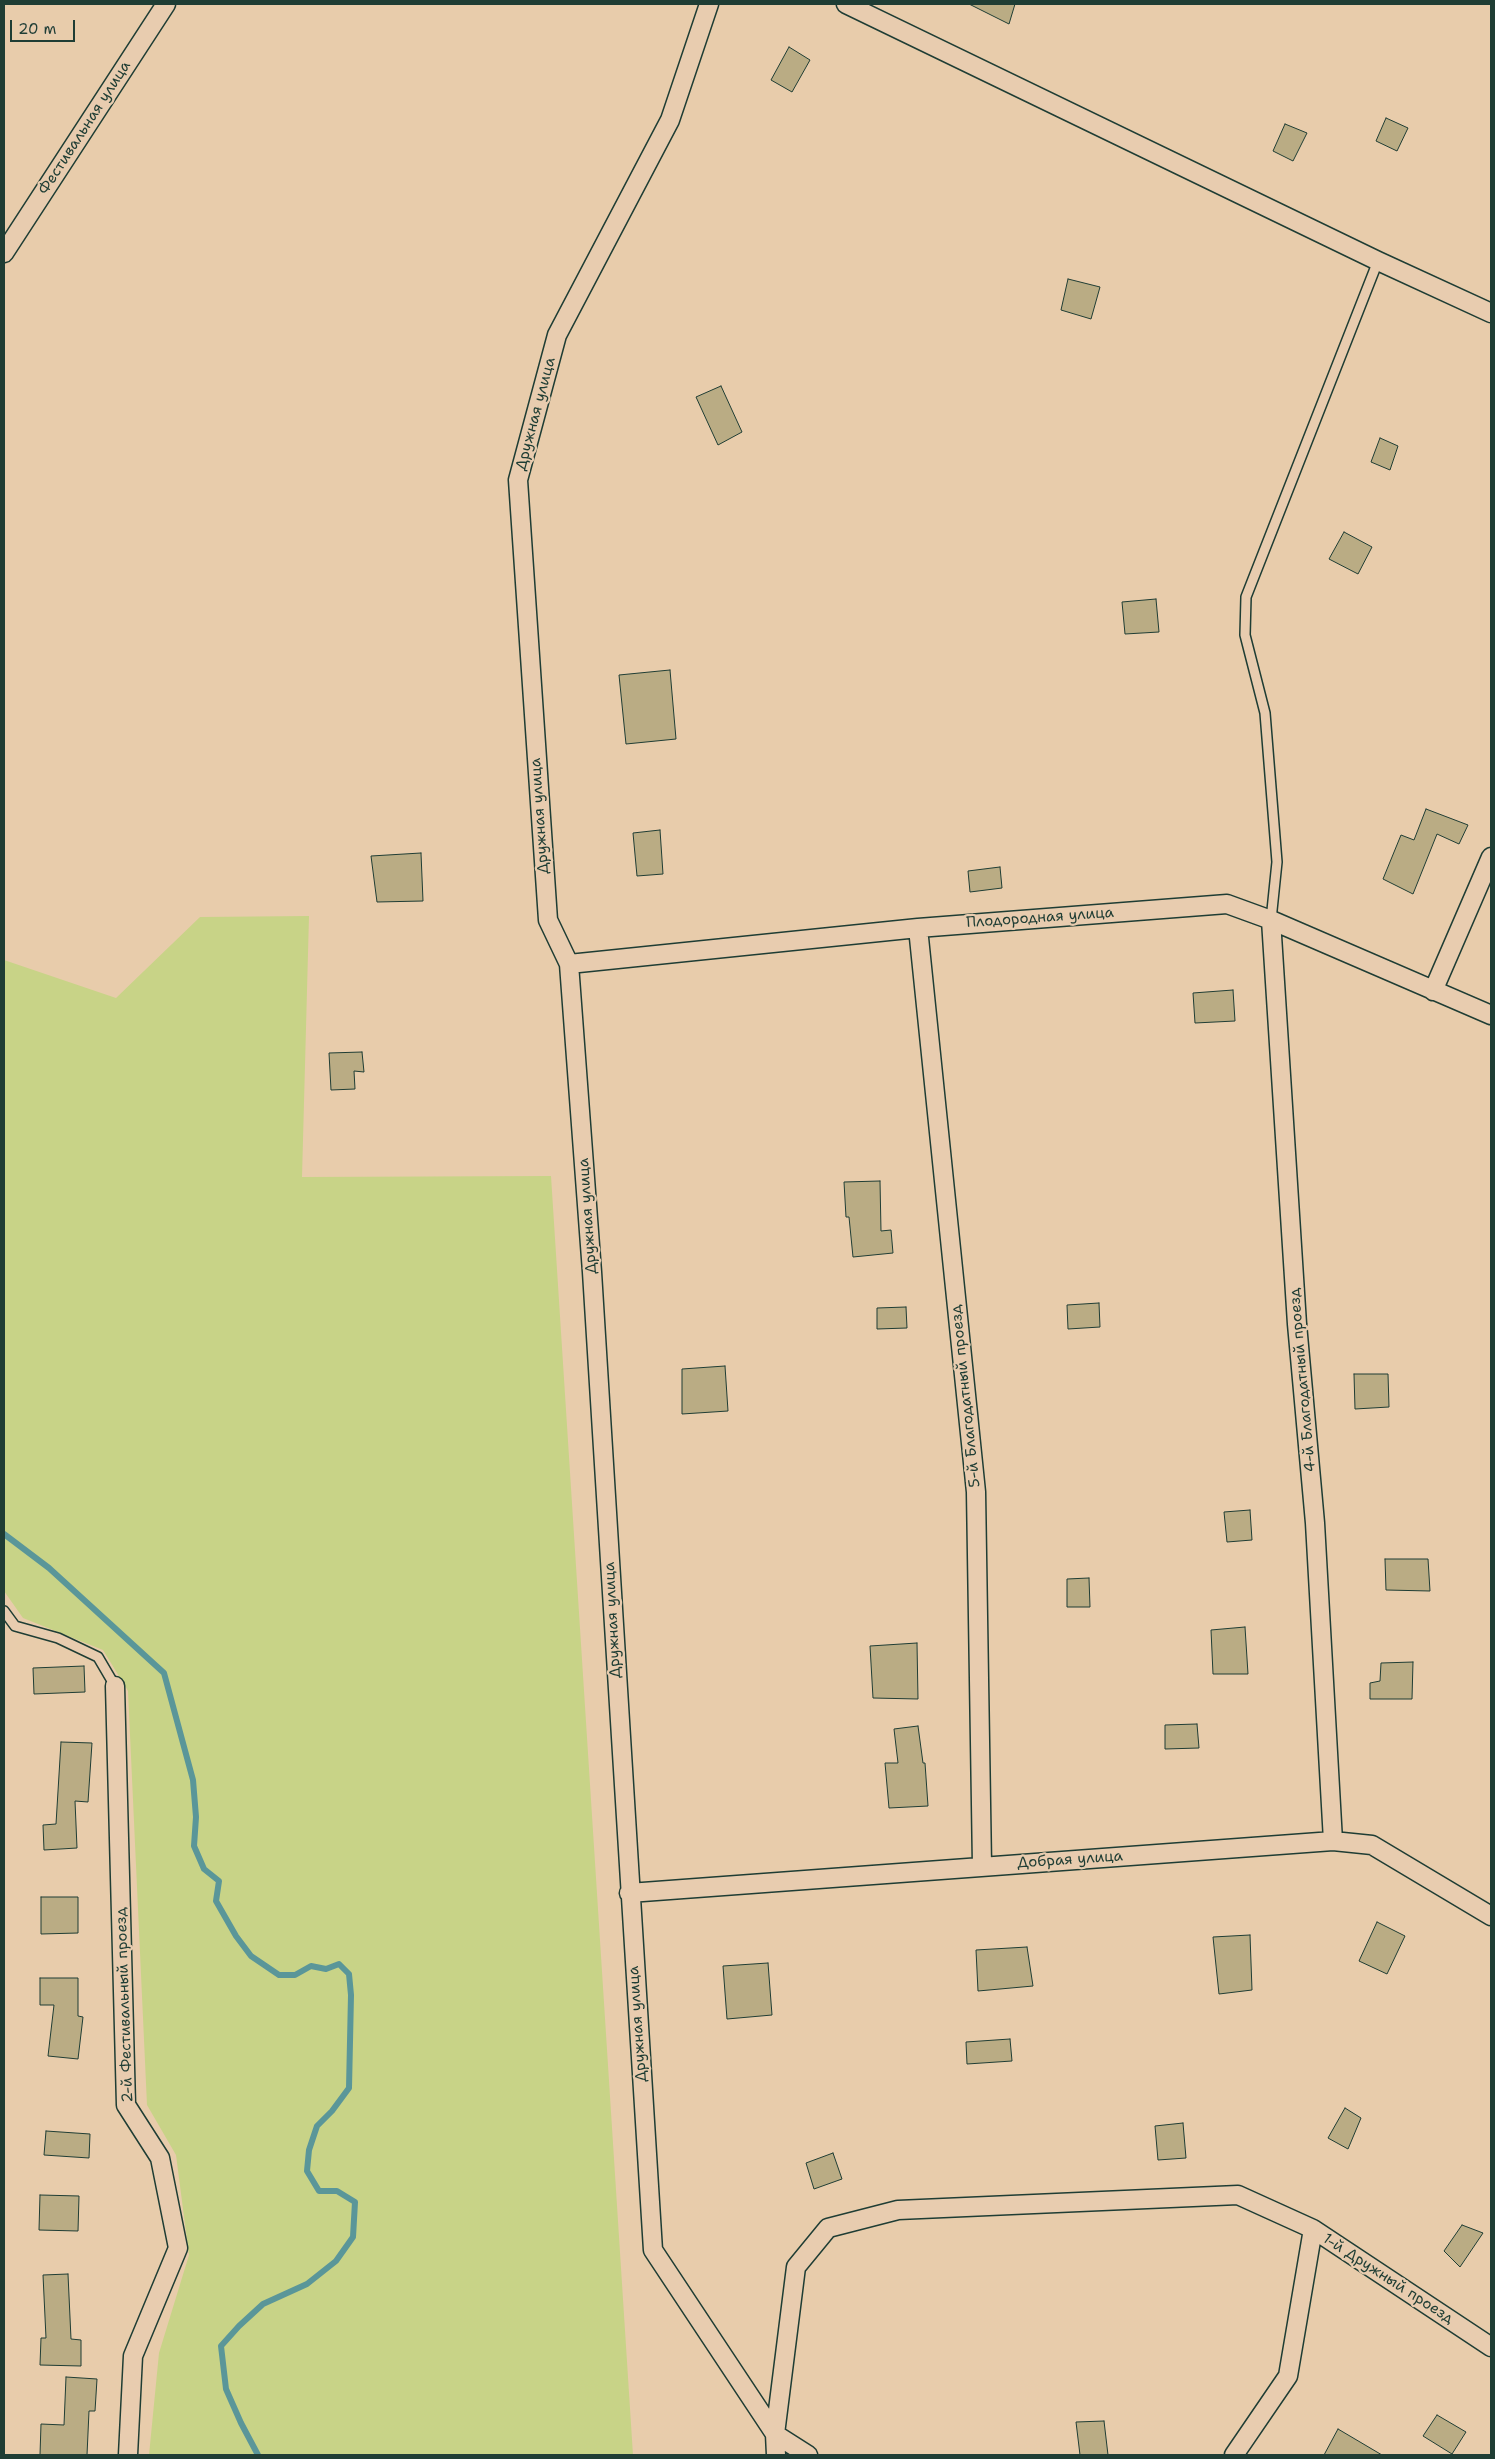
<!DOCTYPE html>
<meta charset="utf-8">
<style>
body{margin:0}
#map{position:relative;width:1495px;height:2459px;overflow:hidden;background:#e8ccab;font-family:"Shantell Sans",sans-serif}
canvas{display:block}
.frame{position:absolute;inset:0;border:5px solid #1f3d34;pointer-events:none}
.scale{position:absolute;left:10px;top:20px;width:65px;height:22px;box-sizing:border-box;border:2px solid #1f3d34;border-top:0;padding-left:6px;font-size:15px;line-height:18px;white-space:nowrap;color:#1f3d34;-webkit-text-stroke:4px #e8ccaf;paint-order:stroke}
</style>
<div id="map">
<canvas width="1495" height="2459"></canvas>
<div class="frame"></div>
<div class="scale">20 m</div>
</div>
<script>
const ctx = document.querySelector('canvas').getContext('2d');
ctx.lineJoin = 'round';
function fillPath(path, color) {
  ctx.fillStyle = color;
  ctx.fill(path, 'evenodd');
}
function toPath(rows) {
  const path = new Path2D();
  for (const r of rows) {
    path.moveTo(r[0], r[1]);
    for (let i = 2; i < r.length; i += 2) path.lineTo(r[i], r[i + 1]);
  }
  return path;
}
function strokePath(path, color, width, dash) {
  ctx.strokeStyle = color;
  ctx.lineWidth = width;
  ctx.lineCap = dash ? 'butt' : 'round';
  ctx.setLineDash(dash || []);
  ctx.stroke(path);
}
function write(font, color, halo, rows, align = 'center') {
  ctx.font = font + ' "Shantell Sans",sans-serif';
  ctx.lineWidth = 4.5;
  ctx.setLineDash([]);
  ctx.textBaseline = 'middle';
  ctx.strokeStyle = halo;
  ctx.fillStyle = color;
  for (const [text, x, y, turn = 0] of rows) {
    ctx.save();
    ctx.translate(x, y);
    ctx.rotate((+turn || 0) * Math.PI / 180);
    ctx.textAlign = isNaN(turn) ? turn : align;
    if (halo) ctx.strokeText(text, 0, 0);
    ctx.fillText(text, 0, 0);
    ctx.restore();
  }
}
fillPath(toPath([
 [309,916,302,1177,551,1176,633,2455,149,2455,159,2353,189,2255,176,2155,147,2105,128,1691,103,1650,23,1618,4,1591,4,960,116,998,200,917]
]), '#c8d387');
strokePath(toPath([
 [4,1534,49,1568,164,1673,193,1780,196,1817,194,1846,204,1869,219,1881,216,1901,236,1936,251,1956,279,1975,295,1975,311,1966,326,1969,339,1964,349,1974,351,1995,349,2088,332,2111,317,2126,309,2150,307,2171,319,2191,337,2191,355,2202,353,2237,336,2261,307,2284,263,2304,239,2326,221,2346,226,2389,241,2423,258,2455]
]), '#5a9699', 6);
const building = toPath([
 [969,4,1015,4,1009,24,969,4],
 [789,47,810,60,792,92,771,80,789,47],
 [1386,118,1408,128,1397,151,1376,141,1386,118],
 [1285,124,1307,133,1293,161,1273,151,1285,124],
 [1068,279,1100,287,1091,319,1061,310,1068,279],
 [721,386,742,432,718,445,696,397,721,386],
 [1380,438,1398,446,1390,470,1371,462,1380,438],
 [1344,532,1372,547,1358,574,1329,559,1344,532],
 [1156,599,1159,632,1125,634,1122,602,1156,599],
 [670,670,676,739,626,744,619,675,670,670],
 [1426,809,1468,825,1459,844,1437,834,1413,894,1383,879,1401,835,1414,840,1426,809],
 [660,830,663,874,637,876,633,833,660,830],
 [421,853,423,901,377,902,371,856,421,853],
 [1000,867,1002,888,970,892,968,871,1000,867],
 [1233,990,1235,1021,1195,1023,1193,993,1233,990],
 [362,1052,364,1072,354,1071,355,1089,331,1090,329,1053,362,1052],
 [880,1181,881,1231,891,1230,893,1253,853,1257,849,1217,846,1217,844,1182,880,1181],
 [1099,1303,1100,1327,1068,1329,1067,1305,1099,1303],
 [906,1307,907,1328,877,1329,877,1308,906,1307],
 [725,1366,728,1411,682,1414,682,1369,725,1366],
 [1354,1374,1388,1374,1389,1407,1355,1409,1354,1374],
 [1250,1510,1252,1540,1227,1542,1224,1512,1250,1510],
 [1385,1559,1428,1559,1430,1591,1386,1590,1385,1559],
 [1089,1578,1090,1607,1067,1607,1067,1579,1089,1578],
 [1245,1627,1248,1674,1213,1674,1211,1630,1245,1627],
 [917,1643,918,1699,873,1698,870,1646,917,1643],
 [1413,1662,1412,1699,1370,1699,1370,1683,1380,1681,1381,1663,1413,1662],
 [84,1666,85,1692,34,1694,33,1668,84,1666],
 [1197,1724,1199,1748,1165,1749,1165,1725,1197,1724],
 [918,1726,923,1763,925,1763,928,1806,889,1808,885,1763,898,1763,894,1729,918,1726],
 [61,1742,92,1743,88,1802,75,1801,77,1848,44,1850,43,1825,56,1824,61,1742],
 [41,1897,78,1897,78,1933,41,1934,41,1897],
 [1377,1922,1405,1936,1387,1974,1359,1961,1377,1922],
 [1250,1935,1252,1990,1219,1994,1213,1937,1250,1935],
 [1027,1947,1033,1986,978,1991,976,1950,1027,1947],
 [768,1963,772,2015,727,2019,723,1966,768,1963],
 [40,1978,78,1978,78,2016,83,2017,78,2059,48,2056,54,2005,40,2005,40,1978],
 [1010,2039,1012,2061,967,2064,966,2042,1010,2039],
 [1345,2108,1361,2118,1348,2149,1328,2138,1345,2108],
 [1183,2123,1186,2158,1158,2160,1155,2126,1183,2123],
 [46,2131,90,2134,89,2158,44,2155,46,2131],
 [833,2153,842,2179,814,2189,806,2163,833,2153],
 [40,2195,79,2196,78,2231,39,2230,40,2195],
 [1462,2225,1483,2233,1460,2267,1444,2251,1462,2225],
 [68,2274,71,2339,81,2340,81,2366,40,2365,41,2338,46,2338,43,2275,68,2274],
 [66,2377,97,2379,95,2411,89,2411,87,2455,40,2455,41,2424,64,2425,66,2377],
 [1437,2415,1466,2432,1452,2454,1423,2436,1437,2415],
 [1104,2421,1108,2455,1080,2455,1076,2422,1104,2421],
 [1338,2429,1382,2455,1324,2455,1338,2429]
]);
fillPath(building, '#baac84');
strokePath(building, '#1f3d34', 1);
const lane = toPath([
 [1271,920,1277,862,1265,713,1245,635,1246,597,1378,261],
 [4,1611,15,1626,58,1638,98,1657,115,1686]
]);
const street = toPath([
 [709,4,670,120,557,335,518,480,548,920,569,964,592,1272,653,2250,775,2434],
 [846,4,1378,261,1491,313],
 [4,253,166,4],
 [1271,920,1297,1324,1315,1523,1333,1841],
 [918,928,976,1492,982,1866],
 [569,964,918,928,1227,904,1271,920,1491,1015],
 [1433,991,1491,857],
 [115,1686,126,2105,160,2158,178,2248,133,2356,128,2455],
 [629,1893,1333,1841,1372,1845,1491,1916],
 [775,2434,796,2267,828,2228,898,2210,1238,2195,1313,2229],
 [776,2455,775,2434,808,2455],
 [1234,2455,1288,2376,1313,2229,1491,2347]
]);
strokePath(lane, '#1f3d34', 12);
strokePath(street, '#1f3d34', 21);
strokePath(lane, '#e8ccaf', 9);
strokePath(street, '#e8ccaf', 18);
write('15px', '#1f3d34', '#e8ccaf', [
 ["Фестивальная улица",85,128,-57],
 ["Дружная улица",536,414,-75],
 ["Дружная улица",540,816,-94],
 ["Плодородная улица",1040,918,-4],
 ["Дружная улица",588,1216,-94],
 ["4-й Благодатный проезд",1303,1380,-95],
 ["5-й Благодатный проезд",966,1396,-96],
 ["Дружная улица",613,1620,-93],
 ["Добрая улица",1070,1860,-4],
 ["2-й Фестивальный проезд",125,2005,-92],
 ["Дружная улица",638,2024,-94],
 ["1-й Дружный проезд",1388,2279,33]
]);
</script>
